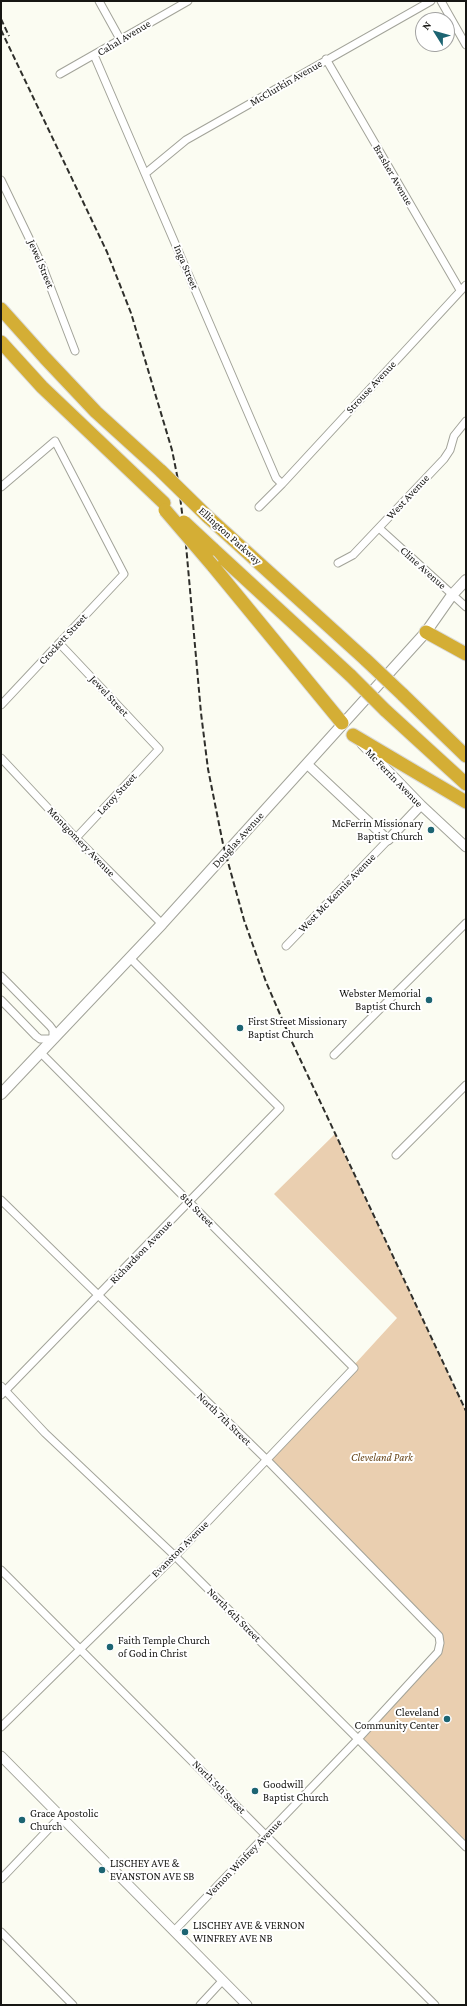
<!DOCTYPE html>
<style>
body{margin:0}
#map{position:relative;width:467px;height:2006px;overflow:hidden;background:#fbfcf2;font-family:"Crimson Pro",serif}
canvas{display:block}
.frame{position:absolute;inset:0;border:2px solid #161613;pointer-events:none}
.north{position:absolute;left:415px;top:12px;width:40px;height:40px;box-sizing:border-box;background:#fff;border:1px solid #a2a2a1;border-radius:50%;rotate:307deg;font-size:11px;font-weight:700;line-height:16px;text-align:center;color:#161613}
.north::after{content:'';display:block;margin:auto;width:14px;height:18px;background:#1c6472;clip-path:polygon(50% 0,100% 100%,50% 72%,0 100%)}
</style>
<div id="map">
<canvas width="467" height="2006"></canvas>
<div class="frame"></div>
<div class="north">N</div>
</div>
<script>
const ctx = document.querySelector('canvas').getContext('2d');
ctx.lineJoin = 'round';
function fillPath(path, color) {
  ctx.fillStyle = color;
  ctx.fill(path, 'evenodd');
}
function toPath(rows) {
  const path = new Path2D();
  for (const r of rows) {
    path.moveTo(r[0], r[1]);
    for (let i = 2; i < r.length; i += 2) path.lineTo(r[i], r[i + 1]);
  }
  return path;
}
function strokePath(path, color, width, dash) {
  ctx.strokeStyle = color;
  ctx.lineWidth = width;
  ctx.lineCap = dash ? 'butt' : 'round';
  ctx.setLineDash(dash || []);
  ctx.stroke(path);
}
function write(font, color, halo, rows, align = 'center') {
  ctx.font = font + ' "Crimson Pro",serif';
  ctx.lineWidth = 4;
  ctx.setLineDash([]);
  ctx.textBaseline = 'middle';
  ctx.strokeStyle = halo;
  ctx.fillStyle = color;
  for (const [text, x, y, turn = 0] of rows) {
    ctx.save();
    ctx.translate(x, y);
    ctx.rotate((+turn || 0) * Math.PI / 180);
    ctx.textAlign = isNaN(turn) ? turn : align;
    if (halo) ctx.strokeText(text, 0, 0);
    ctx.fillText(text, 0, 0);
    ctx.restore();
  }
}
fillPath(toPath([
 [335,1134,466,1411,466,1847,358,1739,438,1652,438,1639,267,1460,397,1318,274,1194]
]), '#eacfb0');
const minor = toPath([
 [99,1,120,39],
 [441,1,466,45],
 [94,55,276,478,282,484,466,285],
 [326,59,460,290],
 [60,74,188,1],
 [146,173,186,140,431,1],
 [1,180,42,265,75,351],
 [1,487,55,441,124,574,1,705],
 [259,507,282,484],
 [379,528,466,607],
 [338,563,353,555,444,459,450,450,454,436,466,421],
 [59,643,159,749,76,838],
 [1,758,76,838,162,924],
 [286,946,388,840],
 [1,976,50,1026,53,1030,53,1039,40,1039,36,1036,1,1000],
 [334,1055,466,923],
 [396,1155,466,1085],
 [1,1200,267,1460,439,1636,440,1643,438,1652,358,1739,174,1931],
 [1,1386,45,1433,175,1556,466,1847],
 [1,1395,280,1108,130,958],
 [1,1570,435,2005],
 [1,1727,175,1556,354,1368,40,1052],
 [1,1879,61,1816],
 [1,1932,73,2005],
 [200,2005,223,1980]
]);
const tertiary = toPath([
 [362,744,421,805,466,847],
 [307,764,388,840,421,805],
 [1,1756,247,2005]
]);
const secondary = toPath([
 [1,1094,162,924,426,632,452,595,466,580]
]);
const motorway = toPath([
 [1,309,45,358,96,412,161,471],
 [1,342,42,387,164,503],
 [208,517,366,660],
 [213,549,351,676],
 [213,566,342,723],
 [426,632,466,654],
 [402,694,466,756],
 [385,710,466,784],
 [353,735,466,802]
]);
strokePath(minor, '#a2a399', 9);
strokePath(tertiary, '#a2a399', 11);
strokePath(secondary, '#a2a399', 12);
strokePath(motorway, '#dadad9', 15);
strokePath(minor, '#fff', 7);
strokePath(tertiary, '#fff', 9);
strokePath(secondary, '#fff', 10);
strokePath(motorway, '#d4ae35', 13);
strokePath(toPath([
 [1,19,9,36],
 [1,30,107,252,131,313,172,450,178,480,186,545,201,713,208,769,223,844,244,920,266,982,292,1042,466,1411]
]), '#2f2f2b', 2, [6, 3]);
const motorwayBridge = toPath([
 [161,471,208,517],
 [165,510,213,566],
 [184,522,213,549],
 [366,660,402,694],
 [351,676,385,710]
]);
strokePath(motorwayBridge, '#dadad9', 15, []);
strokePath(motorwayBridge, '#d4ae35', 13);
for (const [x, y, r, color] of [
 [431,830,4,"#1c6472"],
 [429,1000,4,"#1c6472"],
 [240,1028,4,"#1c6472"],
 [110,1647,4,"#1c6472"],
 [447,1719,4,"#1c6472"],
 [255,1791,4,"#1c6472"],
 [22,1820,4,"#1c6472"],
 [102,1870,4,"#1c6472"],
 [185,1932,4,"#1c6472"]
]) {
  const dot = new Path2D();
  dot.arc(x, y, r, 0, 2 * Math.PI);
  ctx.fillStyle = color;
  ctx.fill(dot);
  strokePath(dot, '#fff', 1.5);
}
write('11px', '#161613', '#fff', [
 ["Cahal Avenue",124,38,-31],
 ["McClurkin Avenue",286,83,-30],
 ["Brasher Avenue",393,175,60],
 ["Jewel Street",41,264,67],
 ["Inga Street",186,267,67],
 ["Strouse Avenue",371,387,-47],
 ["West Avenue",408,497,-47],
 ["Ellington Parkway",230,536,42],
 ["Cline Avenue",423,568,42],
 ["Crockett Street",63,639,-47],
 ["Jewel Street",109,696,47],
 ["Mc Ferrin Avenue",394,778,46],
 ["Leroy Street",117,794,-47],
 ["Douglas Avenue",238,840,-48],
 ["Montgomery Avenue",81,842,46],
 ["West Mc Kennie Avenue",337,893,-46],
 ["8th Street",197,1210,45],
 ["Richardson Avenue",141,1252,-46],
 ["North 7th Street",224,1419,44],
 ["Evanston Avenue",180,1549,-45],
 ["North 6th Street",234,1615,45],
 ["North 5th Street",219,1787,45],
 ["Vernon Winfrey Avenue",244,1858,-46]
]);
write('11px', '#161613', '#fff', [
 ["McFerrin Missionary",423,824,"right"],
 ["Baptist Church",423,837,"right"],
 ["Webster Memorial",421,994,"right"],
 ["Baptist Church",421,1007,"right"],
 ["First Street Missionary",248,1022],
 ["Baptist Church",248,1035],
 ["Faith Temple Church",118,1641],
 ["of God in Christ",118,1654],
 ["Cleveland",439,1713,"right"],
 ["Community Center",439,1726,"right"],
 ["Goodwill",263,1785],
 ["Baptist Church",263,1798],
 ["Grace Apostolic",30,1814],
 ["Church",30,1827],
 ["LISCHEY AVE &",110,1864],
 ["EVANSTON AVE SB",110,1877],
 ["LISCHEY AVE & VERNON",193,1926],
 ["WINFREY AVE NB",193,1939]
], 'left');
write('italic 11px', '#664316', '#fff', [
 ["Cleveland Park",382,1458]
]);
</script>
